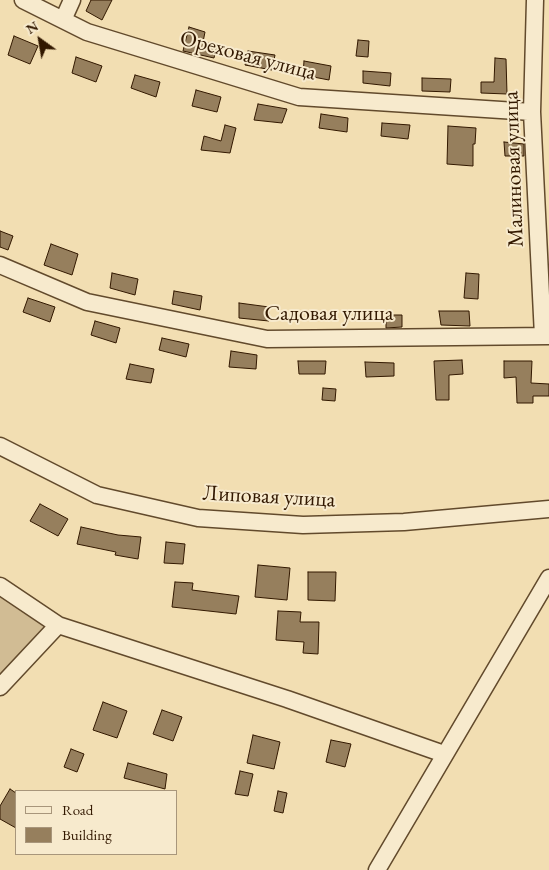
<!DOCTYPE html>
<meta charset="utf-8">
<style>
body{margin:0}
#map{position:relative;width:549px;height:870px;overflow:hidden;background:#f2deb2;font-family:"EB Garamond",serif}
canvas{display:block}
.legend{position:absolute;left:15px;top:790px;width:162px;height:65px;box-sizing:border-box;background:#f7eacd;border:1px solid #a8967b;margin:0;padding:6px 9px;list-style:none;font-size:15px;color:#321800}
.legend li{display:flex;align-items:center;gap:10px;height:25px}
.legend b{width:25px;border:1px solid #a8967b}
.north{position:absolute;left:15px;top:15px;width:50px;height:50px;-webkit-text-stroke:4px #f7eacd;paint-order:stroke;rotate:328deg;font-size:14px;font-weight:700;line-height:20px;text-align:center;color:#321800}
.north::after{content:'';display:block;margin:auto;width:18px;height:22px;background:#321800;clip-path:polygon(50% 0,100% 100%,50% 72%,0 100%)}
</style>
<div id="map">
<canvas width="549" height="870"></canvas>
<ul class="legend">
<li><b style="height:6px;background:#f7eacd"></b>Road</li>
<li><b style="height:14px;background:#967f5d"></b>Building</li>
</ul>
<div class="north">N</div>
</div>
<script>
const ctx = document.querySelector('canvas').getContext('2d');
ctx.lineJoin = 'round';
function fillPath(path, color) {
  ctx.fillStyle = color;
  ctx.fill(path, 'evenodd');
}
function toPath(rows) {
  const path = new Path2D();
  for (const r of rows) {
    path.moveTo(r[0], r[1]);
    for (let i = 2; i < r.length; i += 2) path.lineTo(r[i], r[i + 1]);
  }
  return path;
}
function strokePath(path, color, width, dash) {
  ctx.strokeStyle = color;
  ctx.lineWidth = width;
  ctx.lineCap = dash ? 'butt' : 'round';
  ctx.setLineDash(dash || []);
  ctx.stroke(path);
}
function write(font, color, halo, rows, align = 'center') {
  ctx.font = font + ' "EB Garamond",serif';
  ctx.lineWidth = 4;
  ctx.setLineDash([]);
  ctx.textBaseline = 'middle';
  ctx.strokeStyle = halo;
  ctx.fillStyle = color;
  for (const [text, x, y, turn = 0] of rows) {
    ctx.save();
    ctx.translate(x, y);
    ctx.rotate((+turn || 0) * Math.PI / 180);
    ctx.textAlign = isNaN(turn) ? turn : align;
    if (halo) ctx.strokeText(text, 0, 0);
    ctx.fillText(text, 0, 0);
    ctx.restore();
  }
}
fillPath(toPath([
 [0,586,58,625,0,687]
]), '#d1bc94');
const building = toPath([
 [91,0,112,0,102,20,86,11,91,0],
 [189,27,205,32,203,42,217,45,214,58,183,51,189,27],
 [14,36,38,46,30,64,8,55,14,36],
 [358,40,369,41,368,57,356,56,358,40],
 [248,51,275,55,272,70,245,65,248,51],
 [76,57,102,66,96,82,72,73,76,57],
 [495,58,506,59,507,94,481,93,481,82,494,82,495,58],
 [304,61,331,66,329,80,303,75,304,61],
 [363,71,391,73,390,86,363,83,363,71],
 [135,75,160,82,156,97,131,88,135,75],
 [422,78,451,79,450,92,422,91,422,78],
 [196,90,221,97,217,112,192,106,196,90],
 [258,104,287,109,282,123,254,120,258,104],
 [321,114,348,118,347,132,319,128,321,114],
 [382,123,410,125,408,139,381,136,382,123],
 [225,125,236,128,230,153,201,150,204,136,221,141,225,125],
 [448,126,476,128,475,144,473,144,473,166,447,164,448,126],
 [504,142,524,144,524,156,505,156,504,142],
 [0,231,13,236,8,250,0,247,0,231],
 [51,244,78,254,72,275,44,265,51,244],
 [112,273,138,279,135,295,110,288,112,273],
 [466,273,479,274,478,299,464,298,466,273],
 [174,291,202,296,200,310,172,304,174,291],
 [28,298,55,307,50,322,23,312,28,298],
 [239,303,269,307,269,321,239,318,239,303],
 [439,311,469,311,470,326,441,325,439,311],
 [386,315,402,315,402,327,386,328,386,315],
 [95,321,120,328,116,343,91,335,95,321],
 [162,338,189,344,186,357,159,350,162,338],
 [231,351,257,355,256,369,229,367,231,351],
 [462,360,463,374,449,375,449,400,436,400,434,361,462,360],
 [298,361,326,361,325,374,299,374,298,361],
 [504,361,532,361,531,383,549,384,549,396,533,396,533,403,517,403,516,377,504,378,504,361],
 [365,362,394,363,394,376,366,377,365,362],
 [130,364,154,369,151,383,126,379,130,364],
 [323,388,336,389,335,401,322,400,323,388],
 [40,504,68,519,58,536,30,521,40,504],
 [81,527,118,535,141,537,138,559,115,555,116,552,77,544,81,527],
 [166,542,185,544,183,564,164,563,166,542],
 [258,565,290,568,287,600,255,597,258,565],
 [308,572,336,572,335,601,308,600,308,572],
 [175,582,193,583,192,590,239,596,236,614,172,607,175,582],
 [278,611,301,612,300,622,319,622,318,654,303,653,304,642,276,640,278,611],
 [103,702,127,711,117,738,93,730,103,702],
 [162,710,182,717,173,741,153,734,162,710],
 [253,735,280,742,274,769,247,763,253,735],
 [331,740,351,744,345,767,326,762,331,740],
 [71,749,84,754,77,772,64,767,71,749],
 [128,763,167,774,165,789,124,778,128,763],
 [240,771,253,774,248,796,235,794,240,771],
 [10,789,16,793,16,828,0,819,0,806,10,789],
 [278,791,287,793,283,813,274,811,278,791]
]);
fillPath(building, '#967f5d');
strokePath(building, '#321800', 1);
const minor = toPath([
 [23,0,87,32,299,97,532,112],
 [535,0,532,112,543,336],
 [63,20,72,0],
 [0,265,87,302,267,339,549,336],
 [0,446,97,495,198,518,303,525,404,522,549,509],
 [0,586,58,625,287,699,444,754],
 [0,687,58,625],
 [377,870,549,578]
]);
strokePath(minor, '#624a2c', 19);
strokePath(minor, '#f7eacd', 16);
write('22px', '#321800', '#f7eacd', [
 ["Ореховая улица",248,56,15],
 ["Малиновая улица",514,169,-92],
 ["Садовая улица",329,314],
 ["Липовая улица",269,497,3]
]);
</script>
